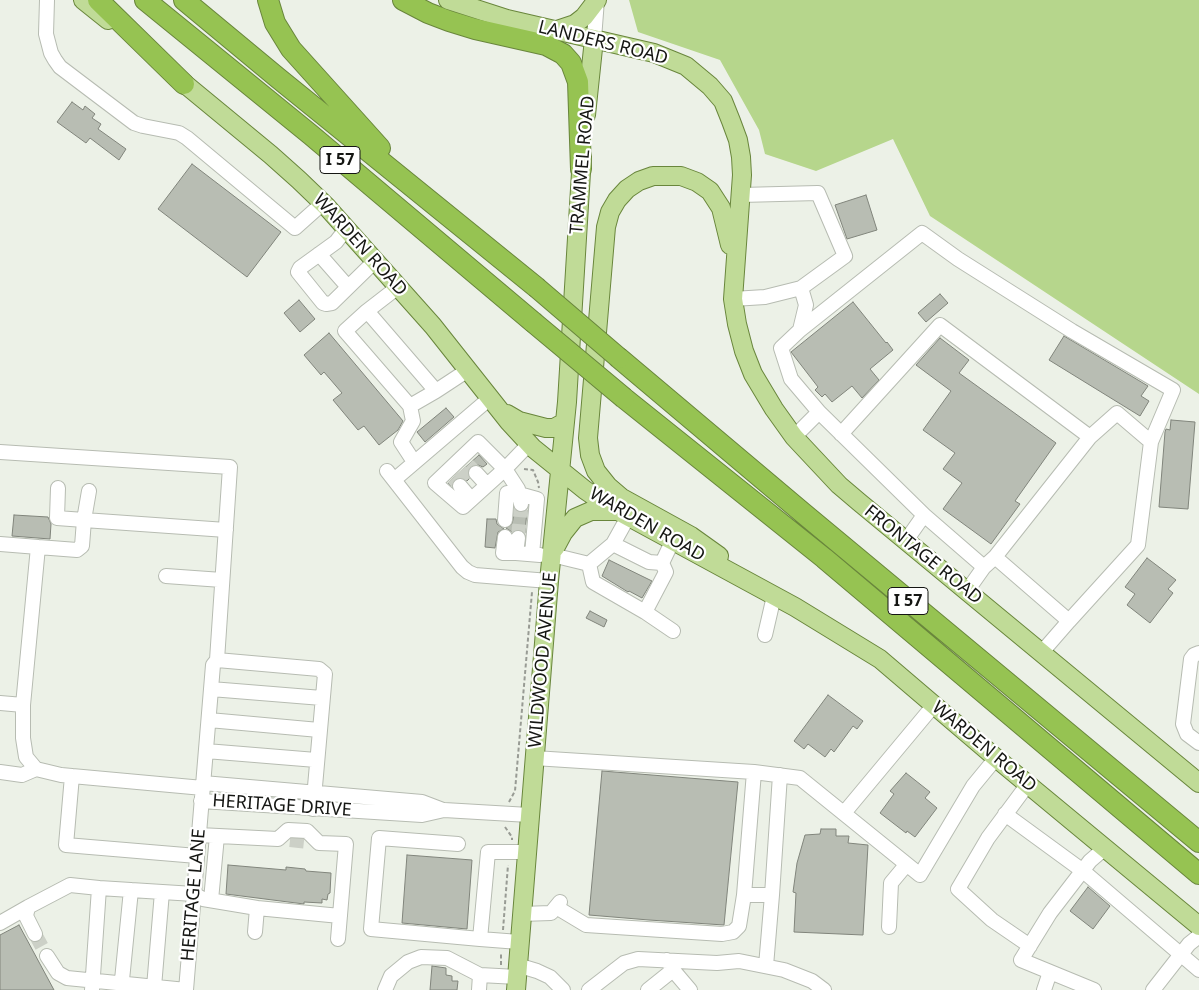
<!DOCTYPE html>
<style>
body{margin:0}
canvas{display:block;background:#ecf1e7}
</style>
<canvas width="1199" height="990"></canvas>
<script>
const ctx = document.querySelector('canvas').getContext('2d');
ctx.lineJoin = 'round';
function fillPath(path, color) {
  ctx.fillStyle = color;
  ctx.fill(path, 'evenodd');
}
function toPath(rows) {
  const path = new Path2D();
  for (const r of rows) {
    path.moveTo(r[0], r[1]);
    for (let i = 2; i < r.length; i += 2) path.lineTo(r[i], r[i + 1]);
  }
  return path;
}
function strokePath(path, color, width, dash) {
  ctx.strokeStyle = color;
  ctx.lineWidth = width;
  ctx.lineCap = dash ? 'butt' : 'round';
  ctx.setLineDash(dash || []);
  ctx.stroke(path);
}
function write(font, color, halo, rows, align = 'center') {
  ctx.font = font + ' "Noto Sans",sans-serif';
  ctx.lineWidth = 4.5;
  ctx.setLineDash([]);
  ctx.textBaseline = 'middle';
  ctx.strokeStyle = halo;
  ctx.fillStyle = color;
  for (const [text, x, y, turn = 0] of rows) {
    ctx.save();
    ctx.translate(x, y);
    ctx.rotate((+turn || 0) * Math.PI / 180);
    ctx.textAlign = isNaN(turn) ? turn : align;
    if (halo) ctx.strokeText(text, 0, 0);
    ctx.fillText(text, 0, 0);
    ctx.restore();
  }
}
fillPath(toPath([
 [629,0,1199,0,1199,394,930,216,893,139,816,171,765,154,759,130,720,60,638,32]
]), '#b6d68c');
const building = toPath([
 [72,102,83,110,85,106,95,114,92,118,101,124,98,129,126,149,119,160,90,138,86,143,57,122,72,102],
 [192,164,281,232,247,277,158,209,192,164],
 [866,195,877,230,847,239,835,205,866,195],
 [940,294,948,303,926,322,918,313,940,294],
 [299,300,315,319,300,332,284,313,299,300],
 [853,302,886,343,887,342,893,350,870,369,879,380,862,398,852,386,832,402,825,394,822,397,815,390,818,387,791,352,853,302],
 [329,333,403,421,398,430,379,445,364,426,358,430,333,400,342,393,324,372,321,375,304,355,329,333],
 [1064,336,1148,386,1141,396,1149,401,1140,416,1049,360,1064,336],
 [940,338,969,360,959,373,1056,443,1015,501,1020,504,991,544,943,509,962,483,943,469,955,453,923,430,951,391,916,365,940,338],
 [446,408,454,417,425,442,417,432,446,408],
 [1171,420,1195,422,1188,509,1159,507,1165,432,1166,429,1170,430,1171,420],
 [479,455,487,464,483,467,478,465,470,466,468,471,469,479,467,481,459,477,454,480,451,486,448,483,479,455],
 [515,510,522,513,527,510,525,533,520,529,512,532,506,528,512,524,515,510],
 [14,515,48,517,51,524,50,539,12,536,14,515],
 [487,519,496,519,497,524,504,529,498,532,495,548,485,547,487,519],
 [1147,558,1176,580,1168,589,1173,593,1150,623,1127,605,1135,594,1125,587,1147,558],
 [609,560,652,581,642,598,629,591,628,592,602,576,609,560],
 [590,611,607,620,604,627,586,618,590,611],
 [828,695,863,721,857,729,853,726,834,752,831,749,825,757,808,744,804,749,794,741,828,695],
 [602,771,738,782,724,925,649,920,589,915,602,771],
 [906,773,930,792,925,798,937,808,915,837,907,831,906,833,880,813,894,794,890,791,906,773],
 [821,829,836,829,836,836,849,836,848,843,868,845,863,935,794,932,796,893,793,892,797,863,805,835,820,834,821,829],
 [407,855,472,860,467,929,402,923,407,855],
 [228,865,286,870,286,867,305,869,306,871,331,873,330,893,328,894,327,900,322,899,322,903,304,902,304,904,226,894,228,865],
 [1088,887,1110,906,1093,929,1070,911,1088,887],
 [19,925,54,990,0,990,0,935,19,925],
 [432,966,446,968,446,975,452,976,452,981,458,981,457,990,430,990,432,966]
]);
fillPath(building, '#b8bdb3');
strokePath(building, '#81857c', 1);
strokePath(toPath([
 [468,465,476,473],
 [460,471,467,480],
 [453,478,460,486],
 [518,538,521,504],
 [290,840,309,842],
 [35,934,47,956]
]), '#ccd0c7', 14, [14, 7]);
const minor = toPath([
 [47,0,46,34,51,53,55,60,60,67,134,123,143,126,179,133,187,138,295,228,323,203],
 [594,39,597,0],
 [346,229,336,242,300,268,298,272,323,303,326,304,332,303,375,261],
 [319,254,348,287],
 [398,287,367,311,436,391,468,370],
 [801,288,806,305,800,330,781,348,791,379,819,412],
 [733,299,765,297,801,288,845,256,818,193,741,195],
 [367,311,345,331,410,406,436,391],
 [800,330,922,233,958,259,1072,331,1173,390,1151,442],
 [410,406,413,421,401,442,414,462],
 [841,434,940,325,1090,437,995,557],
 [794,437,819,412,924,515,905,542],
 [0,452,230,467,217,660],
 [387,471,462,567,468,572,475,575,549,581],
 [476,473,487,485],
 [394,480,490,398],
 [460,486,471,499],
 [58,488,57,518,84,520,89,491],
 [521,504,518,489,505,469,463,507,435,483,478,442,505,469,529,444],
 [924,515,984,567,967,591],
 [505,520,507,493,519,494,537,499,532,554],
 [505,537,503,553,516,553],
 [518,538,516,553,540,555],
 [0,544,38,547],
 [613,544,649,562,662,563,672,542],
 [552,555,589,564,593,582,645,612,673,631],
 [589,564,613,544,628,517],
 [984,567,995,557,1069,621,1042,652],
 [166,576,222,580],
 [645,612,666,572,662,563],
 [1069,621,1138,545,1151,442,1117,413,1090,437],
 [765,635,774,596],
 [1199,653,1194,655,1191,659,1183,724,1187,734,1199,743],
 [211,689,322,698],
 [0,703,23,705,23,738,26,757,36,769,61,775,203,788],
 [23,705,38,547,77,550,82,546,84,520,226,530],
 [209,720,319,730],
 [206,751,316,760],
 [534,758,754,772,800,778,920,875,973,786,996,758],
 [0,772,22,775,36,769],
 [72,776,66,845,197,856],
 [203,783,422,802,443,810],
 [1028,784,988,838,958,889,992,920,1030,946],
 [201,801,422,815,444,810,529,815],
 [844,813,934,705],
 [1005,814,1083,871,1199,970],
 [199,835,278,839,288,830,307,831,319,843,346,844,338,939],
 [458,844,379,838,371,929,480,939],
 [744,895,772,895,780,775],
 [211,900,217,836],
 [556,907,586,925,722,934,733,932,739,926,744,895,754,772],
 [257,908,340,916],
 [521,914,551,913,560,902],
 [0,923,28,907],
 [889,927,891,883,906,865],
 [35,934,26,916,28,907,70,885,99,888],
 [519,942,480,939,488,852,526,852],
 [47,956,58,973,67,978,186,990],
 [667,960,673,970,690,990],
 [517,965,537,971,550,977,563,990],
 [766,966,772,895],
 [154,987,162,892],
 [92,990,99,888,194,894,203,899,257,908,255,932],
 [121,990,131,890],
 [186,990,213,665,217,660,319,669,325,674,313,809],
 [385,990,391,976,408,962,421,957,447,958,480,975],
 [479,990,480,975,517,977],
 [589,990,624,963,638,959,717,963,739,961,784,970,812,981,824,990],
 [648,990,673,970],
 [1044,990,1050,972],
 [1094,990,1021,960,1050,913,1090,861,1105,848],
 [1153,990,1189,944,1199,936]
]);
const major = toPath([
 [83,0,108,20],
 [448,0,507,19,654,53,686,66,710,86,723,101,731,121,738,140,741,157,742,175,733,299,737,324,744,351,753,374,774,409,794,437,839,485,859,502,1199,783],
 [557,30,575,24,584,17,597,0],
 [174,75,271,155,299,180,326,206,433,326,509,422,533,448,585,490,607,505,795,607,880,659,996,758,1199,926],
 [586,115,594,39],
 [507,414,519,421,546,428,554,428,565,422],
 [555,548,563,533,575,518,591,511,617,511],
 [719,556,691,536,622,498,608,486,596,471,590,455,588,438,606,227,610,212,617,200,627,189,639,181,653,176,681,176,697,182,710,191,721,208,730,245],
 [516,990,549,581,567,402,582,156]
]);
const highway = toPath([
 [98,0,184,84],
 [145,0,311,135,533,322],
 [184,0,278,78,536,287],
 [268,0,275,23,291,49,380,148],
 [403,0,428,13,449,21,475,29,546,45,563,54,571,63,578,82,581,169],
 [619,358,803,513,1199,842],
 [624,398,824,558,1199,874]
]);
strokePath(minor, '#b7bcb2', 16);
strokePath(major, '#69863c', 20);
strokePath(highway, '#69863c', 22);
strokePath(toPath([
 [524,469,533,470,538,482,539,488],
 [509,802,515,791,532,592],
 [505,827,512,837,512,840],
 [503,930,508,865],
 [501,965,501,952]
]), '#989b94', 2, [4, 2.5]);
strokePath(minor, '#fff', 14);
strokePath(major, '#c0db97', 18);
strokePath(highway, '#96c352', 20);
const highwayBridge = toPath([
 [536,287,619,358],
 [533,322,624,398]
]);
strokePath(highwayBridge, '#69863c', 22, []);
strokePath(highwayBridge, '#96c352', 20);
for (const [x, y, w] of [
 [340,160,40],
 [908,601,40]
]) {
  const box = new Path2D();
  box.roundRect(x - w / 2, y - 13.5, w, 27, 4);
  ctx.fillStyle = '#fff';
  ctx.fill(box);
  strokePath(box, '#151613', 1);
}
write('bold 16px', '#151613', null, [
 ["I 57",340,160],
 ["I 57",908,601]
]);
write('18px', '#151613', '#fff', [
 ["LANDERS ROAD",603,43,14],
 ["TRAMMEL ROAD",583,165,-85],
 ["WARDEN ROAD",360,245,48],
 ["WARDEN ROAD",647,525,30],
 ["FRONTAGE ROAD",923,555,39],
 ["WILDWOOD AVENUE",543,660,-85],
 ["WARDEN ROAD",984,747,40],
 ["HERITAGE DRIVE",282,806,4],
 ["HERITAGE LANE",194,895,-85]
]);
</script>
